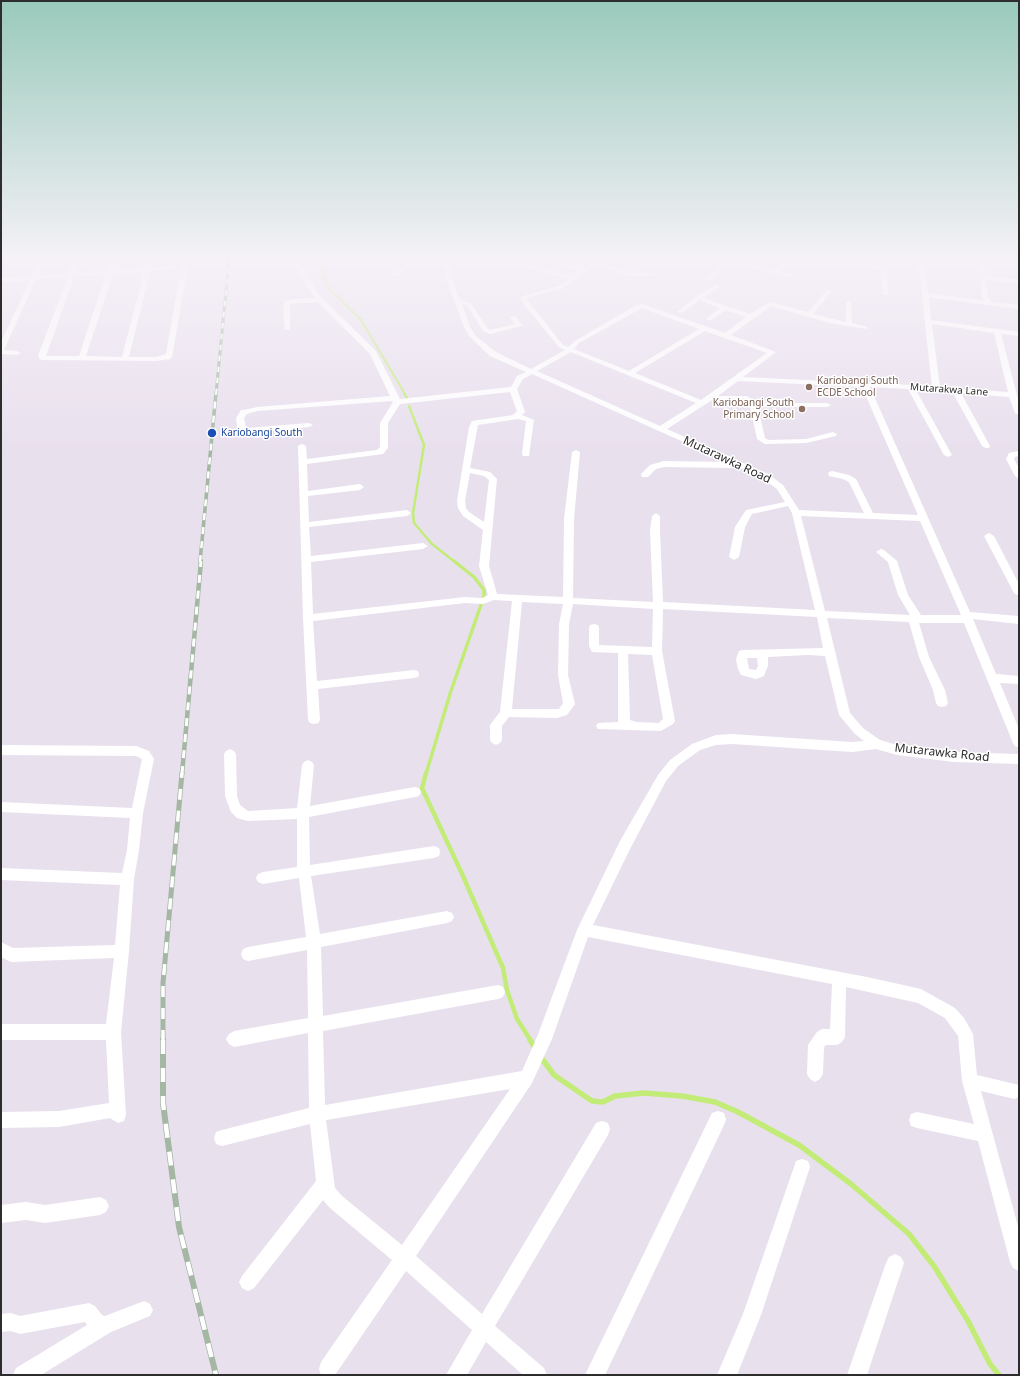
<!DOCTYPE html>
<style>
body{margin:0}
#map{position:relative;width:1020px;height:1376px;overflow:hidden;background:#e9e0ee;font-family:"Noto Sans",sans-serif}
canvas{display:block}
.frame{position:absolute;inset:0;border:2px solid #2d2d2d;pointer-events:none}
</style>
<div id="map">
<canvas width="1020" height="1376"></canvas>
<div class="frame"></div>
</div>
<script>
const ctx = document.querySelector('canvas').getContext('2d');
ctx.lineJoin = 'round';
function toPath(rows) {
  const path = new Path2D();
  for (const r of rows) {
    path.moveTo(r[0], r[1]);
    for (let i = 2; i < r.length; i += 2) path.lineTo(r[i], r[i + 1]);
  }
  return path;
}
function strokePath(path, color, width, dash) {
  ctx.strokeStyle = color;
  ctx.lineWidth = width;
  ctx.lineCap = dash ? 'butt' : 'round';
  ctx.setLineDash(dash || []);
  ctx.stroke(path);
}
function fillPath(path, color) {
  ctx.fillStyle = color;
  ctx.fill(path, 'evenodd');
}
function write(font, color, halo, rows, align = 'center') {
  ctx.font = font + ' "Noto Sans",sans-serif';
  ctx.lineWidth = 3;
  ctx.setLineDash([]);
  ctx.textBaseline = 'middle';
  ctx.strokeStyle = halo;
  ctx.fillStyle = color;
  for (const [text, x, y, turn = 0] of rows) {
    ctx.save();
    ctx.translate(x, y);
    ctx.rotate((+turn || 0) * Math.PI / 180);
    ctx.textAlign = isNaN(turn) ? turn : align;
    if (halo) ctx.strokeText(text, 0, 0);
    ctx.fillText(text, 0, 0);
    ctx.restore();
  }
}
strokePath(toPath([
 [319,260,321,271,328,287,361,320,405,394]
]), '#c2ec77', 2);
strokePath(toPath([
 [404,393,407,398],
 [409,406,424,445,413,513,414,523,432,544,455,562]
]), '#c2ec77', 2.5);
strokePath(toPath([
 [426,774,450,694,484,596,484,590,474,577,454,561]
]), '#c2ec77', 3.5);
strokePath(toPath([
 [426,773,422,788,463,876,503,968,507,990,517,1019,531,1041]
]), '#c2ec77', 4.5);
strokePath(toPath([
 [530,1040,536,1049],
 [540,1056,554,1075,592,1101,603,1102,615,1096,644,1093,682,1096,715,1102,738,1112,799,1145,851,1184,909,1234,934,1266,968,1321,990,1364,999,1375]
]), '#c2ec77', 5.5);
fillPath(toPath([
 [39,260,45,260,38,276,69,273,74,260,80,260,75,273,107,271,111,260,117,260,114,270,145,268,147,260,153,260,151,268,182,265,183,260,189,260,172,357,170,359,156,361,41,360,38,356,68,277,36,279,4,350,17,351,21,353,17,355,1,354,1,342,30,280,1,282,1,278,32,276,39,260],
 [181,269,166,354,156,357,129,357,150,271,181,269],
 [144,272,122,357,86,356,113,274,144,272],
 [106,274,79,356,46,356,74,277,106,274],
 [291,260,297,260,320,296,376,351,400,399,511,387,517,376,526,372,490,356,471,338,464,327,447,281,444,267,421,261,395,276,390,275,415,260,430,260,445,264,447,260,453,260,450,266,453,281,460,300,471,303,488,329,491,330,515,324,510,317,515,316,522,325,521,326,490,334,483,331,467,305,462,304,470,327,476,336,496,352,531,369,565,350,559,347,522,302,520,297,559,286,569,279,499,260,510,260,572,276,580,271,559,265,559,263,583,268,594,260,601,260,598,262,626,271,651,273,652,274,649,276,625,275,595,265,563,288,526,298,563,345,568,347,575,341,635,306,642,304,725,333,746,317,726,310,711,320,707,320,707,318,720,308,699,300,682,313,677,312,696,297,717,284,720,286,719,287,703,298,750,314,770,302,808,312,827,290,831,290,831,292,813,314,846,322,846,302,851,301,852,323,867,327,867,329,830,323,771,306,731,335,776,352,743,377,932,386,918,260,924,260,928,293,985,301,982,297,978,260,984,260,986,276,1019,280,1019,284,986,279,988,297,992,302,1019,305,1019,309,929,297,931,320,1019,332,1019,336,1001,334,1019,403,1019,415,1015,413,1009,397,961,393,990,446,989,448,986,448,982,446,953,393,916,390,952,455,948,457,944,455,908,389,870,387,970,612,1019,616,1019,624,973,619,996,674,1019,676,1019,684,1000,683,1019,729,1019,748,1015,746,1013,743,964,623,919,623,929,657,945,690,948,703,946,706,942,707,938,706,936,703,933,690,919,657,909,622,827,618,850,713,863,728,880,740,897,745,954,752,1019,754,1019,764,954,762,897,755,876,749,852,752,732,744,716,745,700,750,678,766,666,781,630,849,593,925,867,977,921,989,955,1008,964,1018,973,1034,977,1075,1019,1085,1019,1097,1014,1099,981,1091,1019,1230,1019,1271,1013,1268,1010,1262,978,1141,917,1128,911,1126,909,1120,911,1114,917,1112,974,1124,962,1081,958,1036,945,1018,918,1003,846,987,845,1037,842,1042,837,1045,826,1045,824,1047,823,1074,820,1079,815,1082,810,1079,807,1074,808,1045,817,1032,822,1029,830,1029,832,984,588,937,552,1039,532,1083,416,1256,482,1314,596,1123,602,1121,608,1123,610,1129,608,1135,495,1326,544,1368,547,1375,523,1375,486,1342,467,1375,446,1375,472,1330,406,1271,335,1375,321,1375,319,1369,321,1362,392,1260,330,1208,323,1200,254,1288,248,1291,242,1288,239,1282,242,1276,316,1181,310,1124,222,1146,216,1144,214,1138,216,1132,222,1130,309,1108,308,1033,234,1047,229,1044,226,1039,229,1034,234,1031,308,1018,307,950,248,961,243,959,241,954,243,949,248,947,306,937,299,878,263,884,258,882,256,878,258,874,263,872,297,867,297,819,248,821,237,818,231,812,225,796,224,754,226,751,230,749,234,751,236,754,237,796,240,805,248,811,297,808,302,765,304,762,308,760,312,762,314,765,310,806,415,787,419,788,421,792,419,796,415,797,309,817,310,865,434,846,439,848,440,852,439,856,434,858,311,876,320,934,447,911,452,913,454,917,452,921,447,923,321,947,323,1016,498,985,503,987,505,992,503,997,498,999,323,1031,325,1105,522,1071,537,1037,577,930,620,841,658,775,670,760,692,744,716,735,732,734,852,742,864,741,855,734,839,715,825,656,808,655,768,657,768,666,765,673,764,676,756,679,741,675,738,669,736,659,739,651,743,650,823,648,817,617,663,609,662,651,675,721,673,724,661,731,598,729,596,726,598,723,618,722,618,653,592,652,589,646,589,628,590,625,594,624,598,625,599,628,599,645,652,647,653,609,573,604,569,624,568,675,575,704,573,707,567,715,557,718,509,717,502,726,502,740,500,743,496,745,492,743,490,740,490,725,500,712,512,601,494,600,483,604,465,603,313,621,317,681,414,670,418,671,419,674,418,677,414,678,318,689,320,720,318,723,314,724,310,723,308,720,303,618,298,446,302,444,306,446,307,459,377,450,380,447,380,423,393,402,392,401,257,411,247,414,244,418,246,428,309,423,313,425,309,427,249,433,240,432,237,426,236,418,241,410,244,410,257,407,390,396,370,354,318,302,290,304,290,329,285,330,283,307,285,302,292,299,315,298,291,260],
 [642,308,699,329,629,371,574,349,579,343,642,308],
 [932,324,994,333,1008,392,940,387,932,324],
 [705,331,767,353,701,400,635,373,705,331],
 [571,352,696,403,660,426,537,371,571,352],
 [532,374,728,462,664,461,650,465,642,473,641,475,642,477,648,477,656,469,664,467,733,468,736,466,762,478,777,489,785,502,746,510,735,527,729,557,734,560,739,557,745,527,752,514,788,506,792,513,815,610,663,602,660,530,660,516,656,513,652,516,650,530,653,602,573,598,574,519,580,452,576,450,572,452,564,519,563,597,497,594,489,566,497,479,490,472,470,468,471,462,478,425,518,419,526,421,522,454,523,456,529,456,534,420,522,415,525,412,517,389,523,379,532,374],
 [738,381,862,387,918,515,873,513,856,479,849,475,832,471,829,472,828,474,829,476,843,479,849,482,864,513,799,510,783,485,768,474,667,429,712,400,745,400,750,406,757,439,765,444,806,443,836,436,837,434,833,432,806,439,769,440,765,438,758,407,827,407,831,405,827,403,756,403,747,396,718,396,738,381],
 [510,392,517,411,513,415,472,421,469,427,457,501,458,508,463,516,483,530,479,566,488,595,482,598,465,597,313,614,311,562,423,549,428,546,423,543,311,556,309,527,407,516,411,513,407,510,309,522,308,496,360,490,364,487,360,484,308,491,307,464,383,454,388,448,388,423,400,404,510,392],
 [470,473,484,476,489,480,484,522,469,512,466,508,465,501,470,473],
 [801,516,920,521,961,615,921,615,908,595,897,561,884,550,881,549,876,552,888,562,898,595,910,615,825,611,801,516],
 [522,602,563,604,559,624,558,675,563,703,559,709,512,709,522,602],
 [628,654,652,655,663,719,659,723,636,722,630,720,628,654],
 [747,658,757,658,758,666,756,670,749,669,747,658],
 [510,1089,402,1245,342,1196,335,1188,326,1120,510,1089],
 [359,260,367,260,357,266,353,266,353,264,359,260],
 [466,260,481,264,489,260,497,260,482,268,464,263,464,261,466,260],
 [719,260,732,260,774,270,782,260,788,260,779,271,793,275,790,277,729,263,711,280,707,280,707,278,723,262,719,260],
 [851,260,858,260,862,263,885,268,887,271,888,295,883,294,881,270,858,265,851,260],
 [1019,451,1019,456,1015,457,1014,459,1019,468,1019,479,1015,476,1006,459,1009,453,1019,451],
 [989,533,994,536,1019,584,1019,596,1014,593,984,536,989,533],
 [1,745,136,746,149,751,154,759,143,813,139,850,134,879,129,951,121,1032,126,1115,124,1121,118,1123,110,1118,59,1127,1,1128,1,1112,59,1111,109,1103,106,1040,1,1040,1,1024,106,1024,114,958,11,962,1,957,1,942,13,948,115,945,120,885,1,880,1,868,122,873,127,850,130,818,1,812,1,802,132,808,142,759,136,756,1,755,1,745],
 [718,1111,724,1113,726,1119,724,1125,605,1375,585,1375,712,1113,718,1111],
 [802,1159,808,1161,810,1167,761,1315,737,1375,717,1375,743,1314,794,1167,796,1161,802,1159],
 [100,1197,106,1200,109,1206,106,1212,100,1215,45,1223,26,1220,1,1223,1,1205,26,1202,45,1205,100,1197],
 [895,1254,901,1257,904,1263,867,1375,847,1375,886,1263,889,1257,895,1254],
 [144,1301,150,1304,153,1310,150,1316,111,1332,41,1375,13,1375,16,1368,87,1325,85,1322,20,1334,11,1331,1,1332,1,1314,11,1313,20,1316,89,1303,95,1306,102,1315,105,1316,144,1301]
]), '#fff');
const railFar4 = toPath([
 [216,394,229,260]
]);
const railFar3 = toPath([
 [200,562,216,393]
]);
const railFar2 = toPath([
 [182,774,201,561]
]);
const railFar1 = toPath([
 [163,1041,163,983,182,773]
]);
const rail = toPath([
 [163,1040,163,1103,179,1227,216,1375]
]);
strokePath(railFar4, '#a3b7a3', 3);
strokePath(railFar3, '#a3b7a3', 3.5);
strokePath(railFar2, '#a3b7a3', 4.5);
strokePath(railFar1, '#a3b7a3', 5);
strokePath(rail, '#a3b7a3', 6);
strokePath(railFar4, '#fff', 2, [5.5]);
strokePath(railFar3, '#fff', 2.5, [7]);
strokePath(railFar2, '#fff', 3, [8]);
strokePath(railFar1, '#fff', 3.5, [11]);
strokePath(rail, '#fff', 4.5, [14]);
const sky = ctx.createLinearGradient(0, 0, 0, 453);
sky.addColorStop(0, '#99cabb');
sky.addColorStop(0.57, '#f5f1f7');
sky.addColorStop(1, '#f5f1f700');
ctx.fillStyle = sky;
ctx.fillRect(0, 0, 1020, 453);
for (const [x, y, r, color] of [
 [809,387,4,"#8d6e63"],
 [802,409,4,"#8d6e63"],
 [212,433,5,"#1a4fb4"]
]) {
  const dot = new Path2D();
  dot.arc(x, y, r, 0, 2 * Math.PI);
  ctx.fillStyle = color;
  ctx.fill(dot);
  strokePath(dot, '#fff', 1.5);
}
write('10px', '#785e54', '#fff', [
 ["Kariobangi South",817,381],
 ["ECDE School",817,393],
 ["Kariobangi South",794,403,"right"],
 ["Primary School",794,415,"right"]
], 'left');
write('10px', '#2d2d2d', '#fff', [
 ["Mutarakwa Lane",949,390,4]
]);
write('10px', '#164399', '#fff', [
 ["Kariobangi South",221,433]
], 'left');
write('12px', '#2d2d2d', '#fff', [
 ["Mutarawka Road",727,460,25],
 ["Mutarawka Road",942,753,6]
]);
</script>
